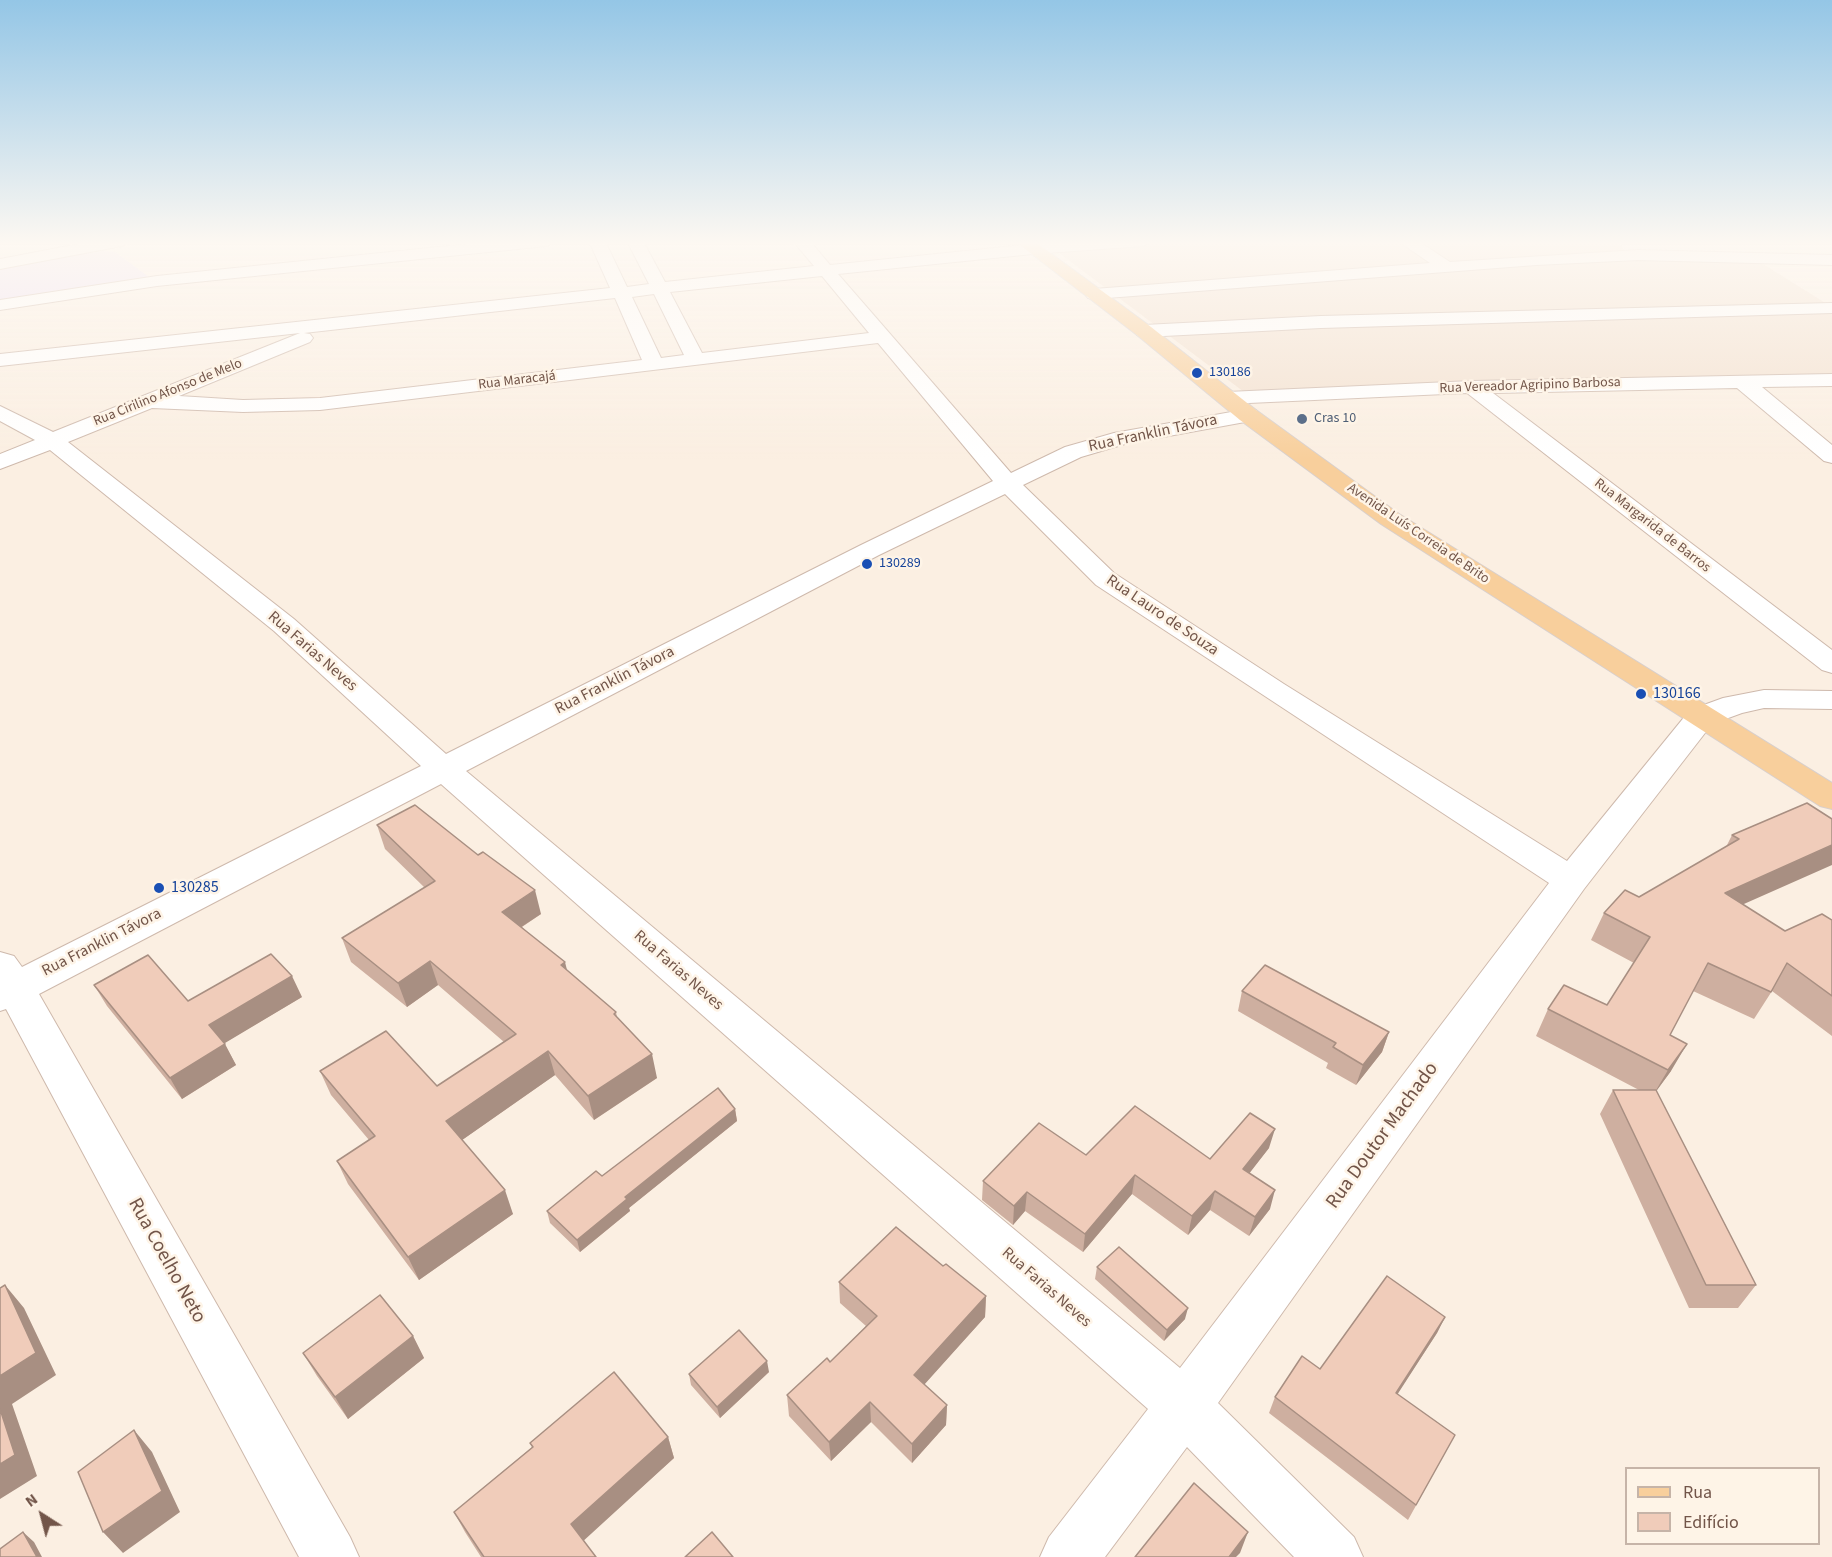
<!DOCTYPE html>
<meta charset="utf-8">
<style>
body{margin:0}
#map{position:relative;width:1832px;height:1557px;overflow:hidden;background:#fbefe2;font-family:"Source Sans 3",sans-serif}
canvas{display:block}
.legend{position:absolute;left:1625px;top:1467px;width:195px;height:78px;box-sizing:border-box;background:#fef4e7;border:2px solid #c6b4a8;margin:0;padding:8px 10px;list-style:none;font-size:18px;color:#725549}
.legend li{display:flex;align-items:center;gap:12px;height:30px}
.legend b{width:30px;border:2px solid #c6b4a8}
.north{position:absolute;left:12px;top:1485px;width:60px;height:60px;-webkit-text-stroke:4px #fef4e7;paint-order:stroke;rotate:324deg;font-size:16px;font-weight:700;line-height:24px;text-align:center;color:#725549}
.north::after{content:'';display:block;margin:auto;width:21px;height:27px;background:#725549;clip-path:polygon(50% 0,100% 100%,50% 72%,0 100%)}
</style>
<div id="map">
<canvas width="1832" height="1557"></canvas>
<ul class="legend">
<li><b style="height:8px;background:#f8cf9c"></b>Rua</li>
<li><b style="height:16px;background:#f0ccba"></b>Edifício</li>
</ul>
<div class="north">N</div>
</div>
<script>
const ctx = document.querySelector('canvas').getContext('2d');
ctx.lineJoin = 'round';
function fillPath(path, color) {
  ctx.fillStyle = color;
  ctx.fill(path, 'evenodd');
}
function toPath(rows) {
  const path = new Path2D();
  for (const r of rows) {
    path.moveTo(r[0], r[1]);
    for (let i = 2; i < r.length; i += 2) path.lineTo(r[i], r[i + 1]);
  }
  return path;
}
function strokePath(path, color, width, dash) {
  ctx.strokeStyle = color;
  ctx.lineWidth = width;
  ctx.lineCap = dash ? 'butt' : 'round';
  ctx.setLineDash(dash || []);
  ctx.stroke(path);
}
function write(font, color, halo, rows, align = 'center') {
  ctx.font = font + ' "Source Sans 3",sans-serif';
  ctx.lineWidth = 5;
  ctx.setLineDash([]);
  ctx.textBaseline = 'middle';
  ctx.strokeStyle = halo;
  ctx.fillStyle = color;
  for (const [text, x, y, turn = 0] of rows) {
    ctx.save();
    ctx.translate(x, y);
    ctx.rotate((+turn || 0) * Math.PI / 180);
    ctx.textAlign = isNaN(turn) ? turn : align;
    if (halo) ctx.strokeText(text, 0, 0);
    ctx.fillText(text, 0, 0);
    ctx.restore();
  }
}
fillPath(toPath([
 [1043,241,1618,241,1630,259,1760,262,1832,307,1832,385,1451,391,1256,401]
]), '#f3e1d0');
fillPath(toPath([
 [106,251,115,252,149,277,0,301,0,267,26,261]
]), '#eddff7');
const minor = toPath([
 [95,241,130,241,122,246,0,269,0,259,95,241],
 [497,241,555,241,547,246,157,286,0,310,0,300,157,276,497,241],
 [589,241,605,241,627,287,649,284,627,241,643,241,665,282,814,266,793,241,810,241,830,265,1033,244,1072,241,1151,241,1143,246,1033,254,838,274,1011,473,1065,447,1114,433,1248,409,1256,410,1259,415,1256,420,1125,444,1081,457,1023,485,1114,573,1284,684,1567,861,1690,710,1723,698,1764,690,1832,691,1832,709,1764,708,1742,713,1712,724,1584,889,1218,1403,1354,1537,1363,1557,1294,1557,1187,1447,1105,1557,1040,1557,1049,1537,1148,1409,441,784,39,994,350,1537,359,1557,299,1557,6,1009,0,1011,0,952,14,956,22,967,421,766,274,631,50,450,0,469,0,454,35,440,0,421,0,406,53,432,300,333,0,366,0,354,610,288,589,241],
 [822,276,869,333,702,353,670,292,822,276],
 [654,294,684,355,661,358,632,297,654,294],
 [615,298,642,360,320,398,243,400,179,396,310,342,313,338,310,334,304,333,615,298],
 [878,343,993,481,861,545,446,754,294,619,68,442,152,408,243,412,320,410,878,343],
 [1005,494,1096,585,1549,883,1180,1368,466,771,879,555,1005,494],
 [1398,241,1418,241,1450,262,1638,250,1832,255,1832,265,1638,260,1536,265,1094,299,1088,298,1085,294,1088,290,1094,289,1430,263,1398,241],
 [1832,303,1832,313,1321,328,1144,337,1137,335,1135,331,1137,327,1144,325,1321,316,1832,303],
 [1832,374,1832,386,1762,387,1832,445,1832,463,1824,461,1737,388,1493,393,1832,650,1832,673,1822,670,1467,393,1227,404,1220,402,1217,398,1220,394,1227,392,1472,381,1832,374]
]);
const major = toPath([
 [1015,241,1034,241,1151,327,1256,410,1399,514,1832,783,1832,809,1820,806,1381,524,1240,420,1137,335,1015,241]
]);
strokePath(minor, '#ceb9ac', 2);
strokePath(major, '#d8cfcc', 2);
fillPath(minor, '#fff');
fillPath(major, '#f8cf9c');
fillPath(toPath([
 [1807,803,1743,905,1785,931,1832,920,1832,1036,1772,991,1754,1019,1693,991,1670,1035,1671,1071,1656,1091,1756,1285,1738,1308,1689,1308,1600,1114,1613,1090,1639,1090,1536,1036,1548,1009,1607,1005,1634,963,1591,940,1604,913,1639,897,1726,847,1732,835],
 [377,825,541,914,522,927,567,970,616,1012,617,1017,657,1078,594,1120,555,1075,462,1140,513,1214,419,1280,348,1184,337,1161,369,1140,331,1095,320,1071,437,1086,504,1042,438,985,407,1007,351,962,342,938,425,888,385,849],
 [94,985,188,1001,302,997,224,1043,236,1065,182,1099,107,1006],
 [1242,991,1389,1032,1382,1052,1356,1085,1326,1068,1328,1063,1238,1011],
 [735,1109,737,1121,629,1208,630,1211,580,1252,550,1223,547,1211,602,1176],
 [1269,1148,1249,1173,1270,1209,1249,1236,1210,1210,1188,1235,1132,1194,1083,1252,1025,1211,1013,1225,982,1200,983,1181,1086,1155,1210,1159],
 [943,1266,986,1296,985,1317,924,1384,947,1405,946,1425,912,1463,871,1422,831,1461,789,1416,787,1395,830,1362,866,1326,840,1303,839,1282],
 [1097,1267,1185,1319,1164,1341,1095,1279],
 [1445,1317,1437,1333,1397,1394,1455,1435,1408,1520,1269,1413,1275,1397,1320,1369],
 [413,1336,424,1358,348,1419,317,1376,303,1353],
 [769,1372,720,1418,691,1385,689,1374],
 [668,1437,674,1458,583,1540,596,1557,481,1557,465,1532,454,1512,532,1447,530,1443]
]), '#ceafa0');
fillPath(toPath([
 [1832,845,1832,865,1710,919,1725,893],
 [535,890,541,914,509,935,502,912],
 [430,961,438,985,407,1007,398,983],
 [565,962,571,986,561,965],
 [292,976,302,997,220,1046,209,1025],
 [1389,1032,1382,1052,1356,1085,1363,1065],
 [225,1044,236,1065,182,1099,170,1078],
 [1687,1044,1671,1071,1652,1097,1668,1070],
 [548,1051,555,1075,455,1145,446,1121],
 [652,1054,657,1078,594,1120,588,1096],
 [735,1109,737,1121,629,1208,630,1211,580,1252,577,1240,625,1197],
 [1275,1129,1269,1148,1238,1188,1243,1169],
 [1135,1175,1132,1194,1083,1252,1085,1234],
 [505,1190,513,1214,419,1280,408,1257],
 [1275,1190,1270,1209,1249,1236,1255,1217],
 [1215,1191,1210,1210,1188,1235,1192,1216],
 [1027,1192,1025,1211,1013,1225,1014,1206],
 [5,1285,24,1308,56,1375,12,1404,37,1476,0,1499,0,1376],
 [986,1296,985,1317,915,1395,914,1375],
 [1188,1308,1185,1319,1164,1341,1167,1330],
 [1445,1317,1437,1333,1388,1409,1396,1393],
 [413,1336,424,1358,348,1419,335,1397],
 [767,1361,769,1372,720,1418,717,1407],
 [870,1402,871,1422,831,1461,829,1442],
 [947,1405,946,1425,912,1463,912,1444],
 [134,1430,152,1452,180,1512,123,1553,103,1532],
 [668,1437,674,1458,580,1544,571,1524],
 [23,1532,34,1542,42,1557,37,1557],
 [1248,1532,1240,1553,1236,1557,1229,1557]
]), '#a88f82');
const building = toPath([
 [1807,803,1832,819,1832,845,1725,893,1785,931,1822,914,1832,920,1832,996,1787,963,1771,992,1708,963,1670,1035,1687,1044,1668,1070,1548,1009,1564,985,1607,1005,1650,937,1604,913,1625,890,1639,897,1739,839,1732,835,1807,803],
 [415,805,478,855,483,852,535,890,502,912,565,962,561,965,616,1012,614,1014,652,1054,588,1096,548,1051,446,1121,505,1190,408,1257,337,1161,375,1136,320,1071,386,1031,437,1086,516,1034,430,961,398,983,342,938,435,881,377,825,415,805],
 [271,954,292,976,209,1025,225,1044,170,1078,94,985,148,955,188,1001,271,954],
 [1265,965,1389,1032,1363,1065,1333,1047,1336,1043,1242,991,1265,965],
 [718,1088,735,1109,625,1197,627,1199,577,1240,547,1211,596,1171,602,1176,718,1088],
 [1613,1090,1656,1090,1756,1285,1706,1285,1613,1090],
 [1135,1106,1210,1159,1250,1113,1275,1129,1243,1169,1275,1190,1255,1217,1215,1191,1192,1216,1135,1175,1085,1234,1027,1192,1014,1206,983,1181,1039,1123,1086,1155,1135,1106],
 [896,1227,943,1266,946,1264,986,1296,914,1375,947,1405,912,1444,870,1402,829,1442,787,1395,827,1358,830,1362,877,1316,839,1282,896,1227],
 [1119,1247,1188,1308,1167,1330,1097,1267,1119,1247],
 [1387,1276,1445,1317,1396,1393,1455,1435,1416,1505,1275,1397,1302,1356,1320,1369,1387,1276],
 [5,1285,36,1353,0,1376,0,1288,5,1285],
 [380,1295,413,1336,335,1397,303,1353,380,1295],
 [739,1330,767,1361,717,1407,689,1374,739,1330],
 [614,1372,668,1437,571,1524,596,1557,484,1557,454,1512,533,1447,530,1443,614,1372],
 [0,1409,15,1455,0,1464,0,1409],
 [134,1430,162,1491,103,1532,78,1472,134,1430],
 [1194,1483,1248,1532,1229,1557,1135,1557,1194,1483],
 [23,1532,37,1557,0,1557,0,1549,23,1532],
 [712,1532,733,1557,685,1557,712,1532]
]);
fillPath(building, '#f0ccba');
strokePath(building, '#a88f82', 1.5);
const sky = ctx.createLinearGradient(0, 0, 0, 459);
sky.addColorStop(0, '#94c6e6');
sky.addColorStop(0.53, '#fdf8f2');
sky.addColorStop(1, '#fdf8f200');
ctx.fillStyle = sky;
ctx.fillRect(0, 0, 1832, 459);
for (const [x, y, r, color] of [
 [1197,373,6,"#1a4fb4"],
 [1302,419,6,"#5c6f8a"],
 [867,564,6,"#1a4fb4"],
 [1641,694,6,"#1a4fb4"],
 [159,888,6,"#1a4fb4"]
]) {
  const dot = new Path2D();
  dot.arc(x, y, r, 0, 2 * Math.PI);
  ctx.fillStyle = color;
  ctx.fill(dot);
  strokePath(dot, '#fef4e7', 2);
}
write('14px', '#164399', '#fef4e7', [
 ["130186",1209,373],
 ["130289",879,564]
], 'left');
write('14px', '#725549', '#fef4e7', [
 ["Rua Maracajá",517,381,-7],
 ["Rua Vereador Agripino Barbosa",1530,386,-2],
 ["Rua Cirilino Afonso de Melo",168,393,-22],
 ["Rua Margarida de Barros",1652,526,38],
 ["Avenida Luís Correia de Brito",1418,534,34]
]);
write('14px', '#4e5e75', '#fef4e7', [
 ["Cras 10",1314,419]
], 'left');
write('16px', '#725549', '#fef4e7', [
 ["Rua Franklin Távora",1153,434,-12],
 ["Rua Lauro de Souza",1162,616,34],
 ["Rua Farias Neves",312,652,41],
 ["Rua Franklin Távora",615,681,-27],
 ["Rua Franklin Távora",102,943,-27],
 ["Rua Farias Neves",678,971,41],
 ["Rua Farias Neves",1046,1288,41]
]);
write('16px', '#164399', '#fef4e7', [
 ["130166",1653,694],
 ["130285",171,888]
], 'left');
write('20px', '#725549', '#fef4e7', [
 ["Rua Doutor Machado",1383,1136,-54],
 ["Rua Coelho Neto",166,1261,61]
]);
</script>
